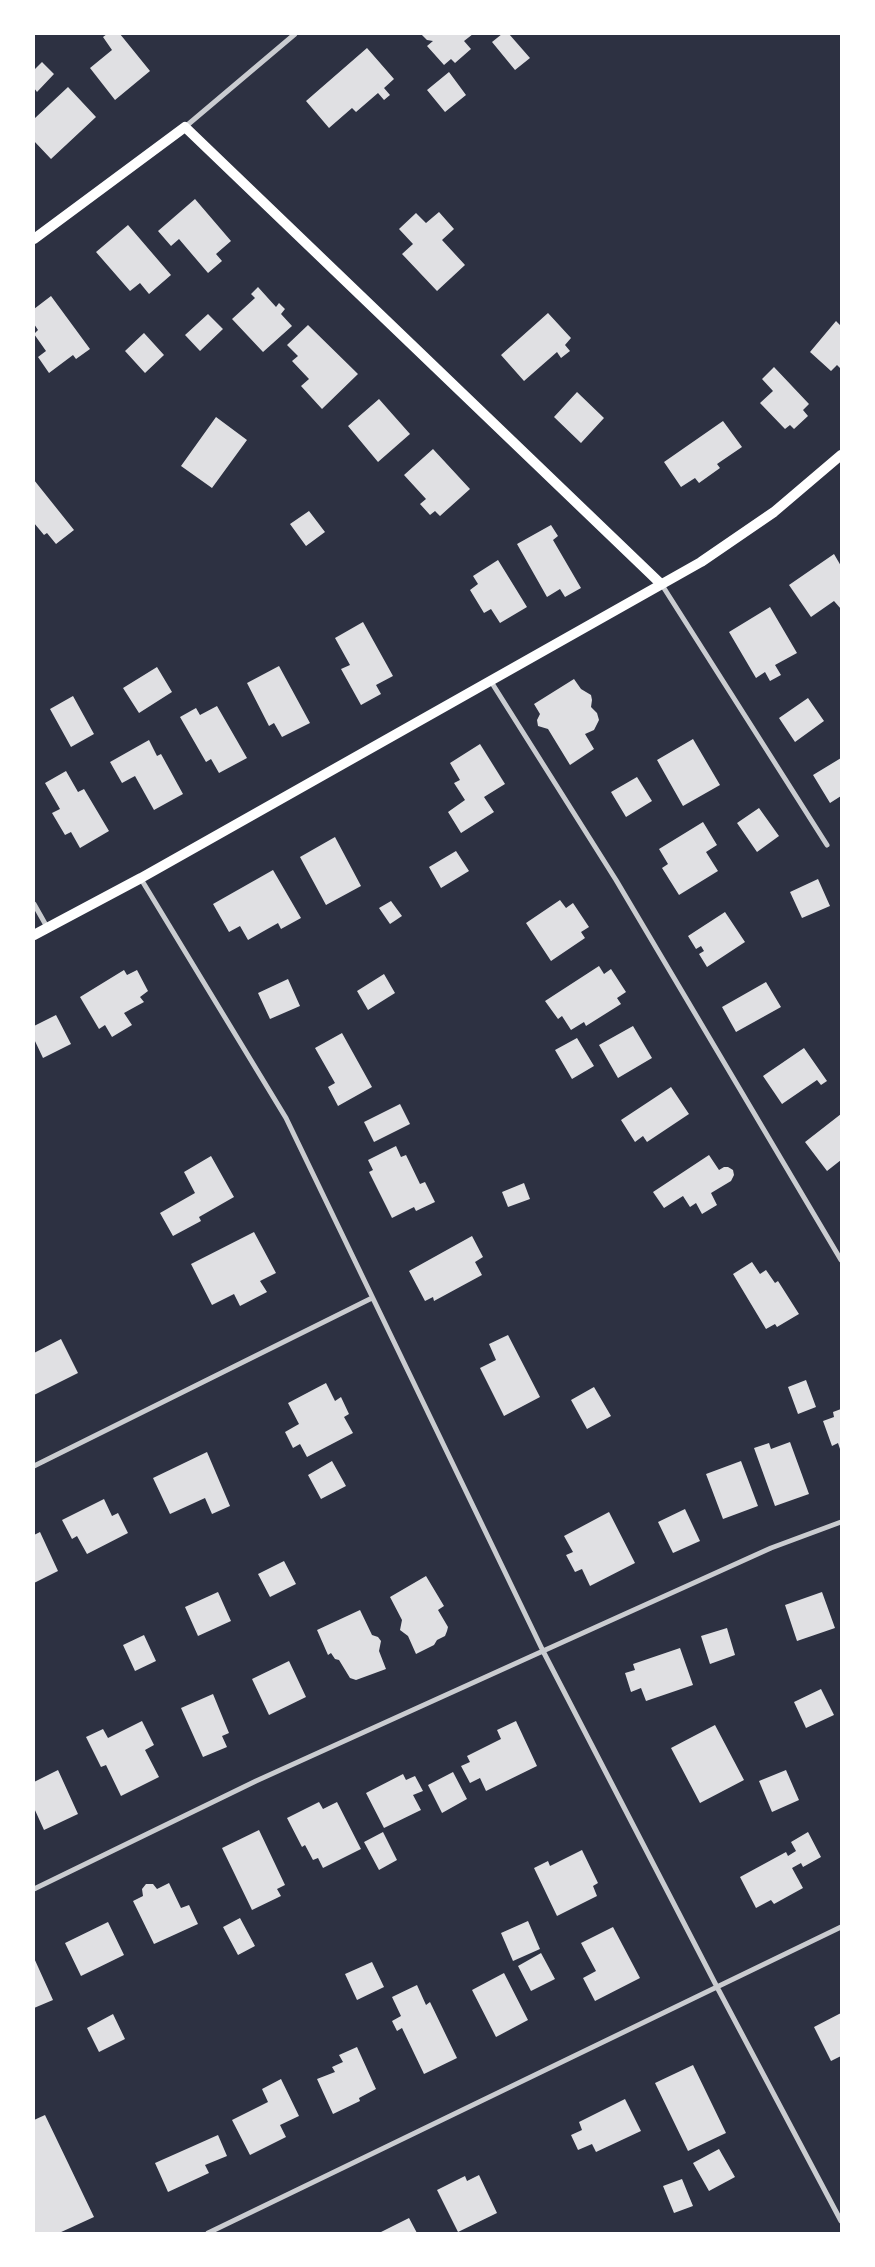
<!DOCTYPE html>
<style>
body{margin:0}
#map{position:relative;width:875px;height:2267px;overflow:hidden;background:#2d3142;font-family:Commissioner,sans-serif}
canvas{display:block}
.frame{position:absolute;inset:0;border:35px solid #fff;pointer-events:none}
</style>
<div id="map">
<canvas width="875" height="2267"></canvas>
<div class="frame"></div>
</div>
<script>
const ctx = document.querySelector('canvas').getContext('2d');
ctx.lineJoin = 'round';
function fillPath(path, color) {
  ctx.fillStyle = color;
  ctx.fill(path, 'evenodd');
}
function toPath(rows) {
  const path = new Path2D();
  for (const r of rows) {
    path.moveTo(r[0], r[1]);
    for (let i = 2; i < r.length; i += 2) path.lineTo(r[i], r[i + 1]);
  }
  return path;
}
function strokePath(path, color, width, dash) {
  ctx.strokeStyle = color;
  ctx.lineWidth = width;
  ctx.lineCap = dash ? 'butt' : 'round';
  ctx.setLineDash(dash || []);
  ctx.stroke(path);
}
fillPath(toPath([
 [107,34,120,34,150,71,115,100,90,68,112,50,103,37],
 [421,34,473,34,464,41,471,49,455,63,451,59,444,65,427,46,433,41,427,40],
 [502,34,509,34,530,58,515,70,492,42],
 [367,48,394,79,384,88,390,95,384,100,378,93,356,112,352,108,329,128,306,101],
 [42,62,54,74,37,92,34,88,34,70],
 [449,72,466,95,445,112,427,90],
 [68,87,96,117,51,159,34,141,34,119],
 [195,199,231,241,216,254,222,261,208,273,179,239,171,246,158,231],
 [439,212,454,229,442,240,465,265,437,291,402,254,413,244,399,229,416,213,426,223],
 [128,225,171,275,149,294,140,283,130,291,96,252],
 [258,287,276,307,279,303,285,309,281,314,292,326,263,352,232,319,255,298,251,294],
 [51,296,90,349,76,359,73,355,49,373,38,357,46,351,34,334,38,330,34,324,34,309],
 [548,313,571,338,565,345,570,351,561,358,557,352,524,381,501,355],
 [208,314,223,329,200,351,185,335],
 [836,321,841,326,841,369,837,365,831,371,810,352],
 [308,325,358,374,322,409,301,386,309,379,292,361,298,356,287,345],
 [144,333,164,355,145,373,125,351],
 [774,367,809,404,803,410,808,416,794,429,790,425,785,429,760,403,773,391,762,379],
 [577,392,604,418,581,443,554,417],
 [379,399,410,434,378,462,348,426],
 [216,417,247,440,212,488,181,466],
 [723,421,742,447,717,464,720,468,699,483,695,478,681,487,664,462],
 [433,449,470,489,440,516,435,511,430,515,420,504,426,499,404,475],
 [34,480,74,530,56,544,47,533,44,535,34,523],
 [309,511,325,532,306,546,290,524],
 [551,525,558,536,553,540,581,588,565,597,560,589,547,597,517,544],
 [834,554,841,566,841,609,834,601,811,617,789,585],
 [498,560,527,607,500,623,491,609,484,613,470,590,478,584,473,576],
 [770,607,797,653,775,665,781,675,770,681,765,672,756,678,729,632],
 [363,622,393,676,376,685,381,694,361,705,341,669,350,665,335,638],
 [279,666,310,723,282,737,274,723,269,726,247,683],
 [157,667,172,692,139,713,123,688],
 [574,679,581,689,591,695,592,700,591,707,597,713,599,720,594,730,585,734,594,749,570,765,548,729,538,726,537,720,540,714,534,704],
 [73,696,94,734,71,747,50,709],
 [808,698,824,721,795,742,779,718],
 [217,706,247,758,219,773,211,759,206,762,180,717,196,708,200,715],
 [693,739,720,785,683,806,657,760],
 [149,740,157,756,161,754,183,794,154,810,135,776,122,783,110,762],
 [480,744,505,784,484,797,494,812,461,833,448,812,465,800,454,783,460,780,450,763],
 [841,758,841,796,830,803,813,775],
 [66,771,78,792,84,789,109,831,80,848,71,832,65,835,52,813,60,809,45,783],
 [637,777,652,801,626,817,611,792],
 [759,808,779,836,757,852,737,823],
 [703,822,717,845,706,852,718,871,679,895,662,868,668,864,659,849],
 [335,837,361,886,326,905,300,857],
 [456,851,469,871,441,888,429,867],
 [273,870,301,918,281,929,278,923,248,940,240,926,229,932,213,904],
 [818,879,830,906,802,918,790,892],
 [560,900,566,908,573,903,589,927,581,932,585,938,551,961,526,923],
 [391,901,402,916,390,924,379,908],
 [725,912,745,942,707,967,699,954,704,951,701,946,696,949,688,936],
 [599,966,604,974,611,969,626,992,617,998,621,1004,586,1026,584,1022,571,1030,562,1016,558,1019,545,1001],
 [124,970,127,975,137,970,148,991,140,997,144,1002,124,1013,132,1025,112,1037,105,1025,99,1029,80,997],
 [384,974,395,993,368,1010,357,991],
 [288,979,300,1006,270,1019,258,993],
 [766,982,781,1007,736,1032,722,1007],
 [56,1015,71,1044,43,1058,34,1039,34,1026],
 [633,1026,652,1058,618,1078,599,1045],
 [342,1033,372,1087,338,1106,328,1087,335,1083,315,1048],
 [577,1038,594,1066,572,1079,555,1050],
 [804,1048,827,1081,821,1085,817,1080,782,1104,763,1076],
 [671,1087,689,1114,647,1142,643,1136,635,1142,621,1120],
 [400,1104,410,1124,374,1142,364,1122],
 [841,1114,841,1160,827,1171,805,1142],
 [396,1146,401,1157,406,1155,420,1184,425,1182,435,1202,416,1211,414,1207,392,1218,369,1172,373,1170,368,1160],
 [709,1155,719,1170,724,1167,728,1167,733,1170,734,1175,731,1181,711,1193,717,1205,702,1214,696,1203,690,1207,683,1196,664,1208,653,1192],
 [211,1156,234,1197,199,1217,201,1221,173,1236,160,1213,195,1193,184,1172],
 [524,1183,530,1199,508,1207,502,1192],
 [254,1232,276,1273,260,1281,267,1292,240,1306,234,1294,212,1305,191,1264],
 [472,1236,483,1257,475,1262,482,1275,434,1301,433,1297,425,1301,409,1271],
 [752,1262,760,1274,766,1270,775,1283,778,1281,799,1314,777,1327,775,1324,766,1329,733,1274],
 [508,1335,540,1397,504,1416,480,1368,496,1360,489,1344],
 [61,1339,78,1373,34,1395,34,1353],
 [806,1380,816,1407,798,1414,788,1387],
 [326,1383,335,1401,341,1397,349,1414,344,1417,353,1433,307,1457,300,1444,293,1448,285,1432,299,1424,288,1403],
 [594,1387,611,1416,587,1429,571,1400],
 [841,1409,841,1452,838,1443,832,1446,823,1421,834,1417,833,1412],
 [790,1442,809,1494,775,1506,754,1448,769,1443,771,1449],
 [207,1452,230,1506,212,1514,205,1498,170,1514,153,1478],
 [332,1461,346,1486,321,1499,308,1475],
 [741,1461,758,1506,723,1519,706,1474],
 [104,1499,112,1516,118,1513,128,1533,87,1554,77,1536,72,1539,62,1520],
 [685,1509,700,1541,673,1553,658,1522],
 [609,1512,635,1563,590,1586,582,1569,575,1572,566,1555,573,1552,564,1536],
 [40,1532,58,1571,34,1583,34,1535],
 [284,1561,296,1584,270,1597,258,1574],
 [426,1576,444,1606,438,1610,448,1627,447,1631,445,1636,437,1640,434,1645,416,1654,408,1636,400,1630,402,1620,390,1597],
 [218,1592,231,1621,198,1636,185,1607],
 [822,1592,835,1628,797,1641,785,1605],
 [360,1610,372,1635,378,1637,381,1641,379,1651,386,1669,356,1680,350,1678,339,1660,335,1659,331,1653,328,1655,317,1630],
 [727,1628,735,1655,710,1664,701,1636],
 [144,1635,156,1661,135,1671,123,1645],
 [680,1648,693,1685,646,1701,641,1688,631,1692,625,1673,635,1670,633,1664],
 [289,1661,306,1697,269,1715,252,1679],
 [821,1689,834,1715,806,1728,794,1702],
 [213,1694,229,1733,222,1736,227,1747,203,1757,181,1708],
 [142,1721,154,1745,145,1750,159,1777,121,1796,106,1765,101,1767,86,1737,103,1729,108,1738],
 [516,1721,537,1766,486,1791,480,1778,470,1783,461,1766,470,1762,467,1756,501,1739,497,1730],
 [715,1725,744,1780,700,1803,671,1748],
 [58,1770,78,1814,44,1830,34,1808,34,1782],
 [786,1770,799,1800,772,1812,759,1781],
 [453,1772,467,1799,442,1813,428,1785],
 [403,1774,406,1780,415,1776,423,1791,413,1795,421,1810,384,1828,366,1793],
 [319,1802,323,1809,337,1802,361,1849,323,1868,318,1858,313,1860,305,1845,302,1847,287,1818],
 [259,1830,285,1885,277,1889,281,1896,252,1910,222,1848],
 [383,1832,397,1860,379,1870,364,1842],
 [808,1832,821,1857,803,1867,801,1863,792,1868,803,1888,774,1904,771,1900,756,1908,740,1877,786,1852,788,1856,796,1851,791,1842],
 [582,1850,598,1883,593,1886,597,1896,557,1916,534,1868,548,1861,550,1866],
 [169,1883,181,1908,189,1905,198,1924,154,1944,133,1901,143,1896,142,1889,146,1884,153,1884,157,1889],
 [240,1918,255,1946,238,1955,223,1927],
 [528,1921,540,1949,513,1961,501,1933],
 [108,1922,124,1955,81,1976,65,1943],
 [613,1927,640,1978,595,2001,583,1978,596,1971,581,1943],
 [541,1953,555,1979,531,1991,518,1966],
 [34,1958,53,2000,34,2008],
 [372,1962,384,1987,357,2000,345,1974],
 [504,1973,528,2020,496,2037,472,1990],
 [417,1985,426,2005,430,2002,457,2058,424,2074,402,2028,397,2031,392,2021,401,2016,392,1997],
 [841,2013,841,2056,831,2061,814,2027],
 [113,2014,125,2039,99,2052,87,2028],
 [357,2047,376,2089,359,2098,360,2101,333,2114,317,2079,335,2072,332,2067,343,2062,339,2055],
 [693,2065,726,2133,688,2151,655,2083],
 [281,2079,299,2116,280,2125,286,2137,250,2155,232,2120,268,2102,262,2089],
 [625,2099,641,2131,596,2152,592,2144,578,2150,571,2135,582,2130,579,2122],
 [45,2115,94,2217,59,2233,34,2233,34,2120],
 [218,2135,227,2156,205,2165,209,2173,168,2192,155,2163],
 [719,2149,735,2177,709,2191,693,2163],
 [479,2175,497,2213,458,2232,437,2190,465,2176,467,2181],
 [682,2179,693,2206,674,2213,663,2186],
 [409,2218,417,2233,379,2233]
]), '#e0e0e3');
strokePath(toPath([
 [185,127,295,34],
 [662,585,827,845],
 [490,680,616,880,841,1260],
 [141,879,286,1118,543,1651,717,1987,841,2221],
 [34,904,47,927],
 [34,1466,372,1298],
 [34,1889,256,1781,543,1651,771,1548,841,1522],
 [208,2233,841,1927]
]), '#caccd0', 5);
strokePath(toPath([
 [34,239,185,127,661,584],
 [34,935,141,878,701,562,774,512,841,455]
]), '#fff', 10);
</script>
